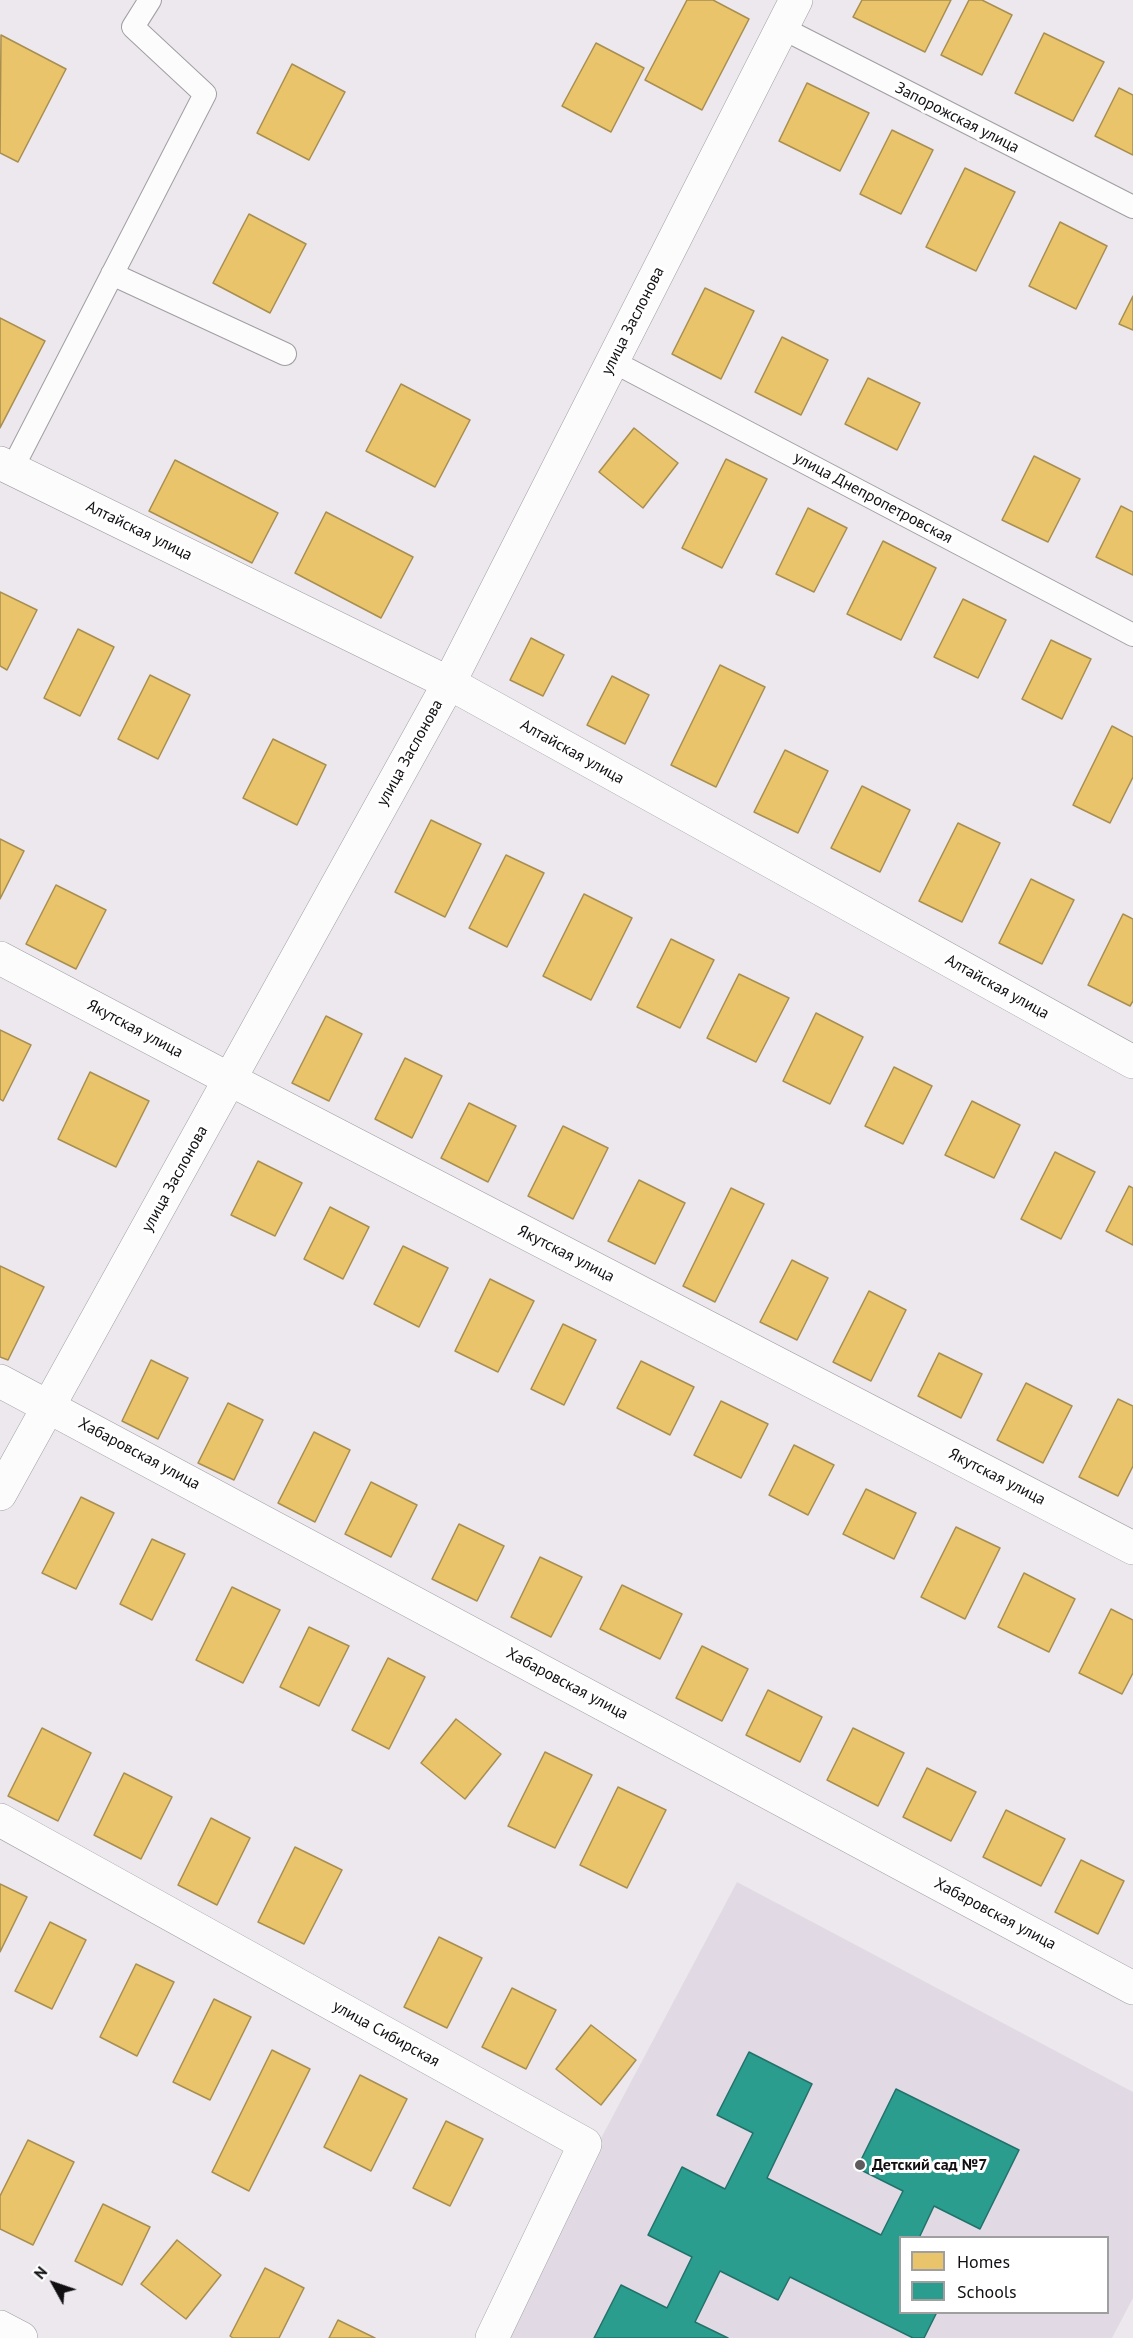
<!DOCTYPE html>
<meta charset="utf-8">
<style>
body{margin:0}
#map{position:relative;width:1133px;height:2338px;overflow:hidden;background:#ece8ee;font-family:"PT Sans",sans-serif}
canvas{display:block}
.legend{position:absolute;left:899px;top:2236px;width:210px;height:78px;box-sizing:border-box;background:#fff;border:2px solid #a09fa0;margin:0;padding:8px 10px;list-style:none;font-size:18px;color:#110f12}
.legend li{display:flex;align-items:center;gap:12px;height:30px}
.legend b{width:30px;border:2px solid #a09fa0}
.north{position:absolute;left:24px;top:2254px;width:60px;height:60px;-webkit-text-stroke:4px #fff;paint-order:stroke;rotate:310deg;font-size:16px;font-weight:700;line-height:24px;text-align:center;color:#110f12}
.north::after{content:'';display:block;margin:auto;width:21px;height:27px;background:#110f12;clip-path:polygon(50% 0,100% 100%,50% 72%,0 100%)}
</style>
<div id="map">
<canvas width="1133" height="2338"></canvas>
<ul class="legend">
<li><b style="height:16px;background:#e9c46a"></b>Homes</li>
<li><b style="height:16px;background:#2a9d8f"></b>Schools</li>
</ul>
<div class="north">N</div>
</div>
<script>
const ctx = document.querySelector('canvas').getContext('2d');
ctx.lineJoin = 'round';
function fillPath(path, color) {
  ctx.fillStyle = color;
  ctx.fill(path, 'evenodd');
}
function toPath(rows) {
  const path = new Path2D();
  for (const r of rows) {
    path.moveTo(r[0], r[1]);
    for (let i = 2; i < r.length; i += 2) path.lineTo(r[i], r[i + 1]);
  }
  return path;
}
function strokePath(path, color, width, dash) {
  ctx.strokeStyle = color;
  ctx.lineWidth = width;
  ctx.lineCap = dash ? 'butt' : 'round';
  ctx.setLineDash(dash || []);
  ctx.stroke(path);
}
function write(font, color, halo, rows, align = 'center') {
  ctx.font = font + ' "PT Sans",sans-serif';
  ctx.lineWidth = 6;
  ctx.setLineDash([]);
  ctx.textBaseline = 'middle';
  ctx.strokeStyle = halo;
  ctx.fillStyle = color;
  for (const [text, x, y, turn = 0] of rows) {
    ctx.save();
    ctx.translate(x, y);
    ctx.rotate((+turn || 0) * Math.PI / 180);
    ctx.textAlign = isNaN(turn) ? turn : align;
    if (halo) ctx.strokeText(text, 0, 0);
    ctx.fillText(text, 0, 0);
    ctx.restore();
  }
}
fillPath(toPath([
 [737,1882,1133,2092,1133,2298,1112,2338,495,2338],
 [900,2238,1108,2238,1108,2312,900,2312]
]), '#e1dae4');
const homes = toPath([
 [687,0,713,0,749,19,702,110,645,80,687,0],
 [862,0,951,0,925,52,853,17,862,0],
 [969,0,982,0,1012,15,982,75,941,55,969,0],
 [1044,33,1104,62,1073,121,1015,93,1044,33],
 [1,35,66,69,18,162,0,153,1,35],
 [596,43,644,68,611,132,562,106,596,43],
 [292,64,345,92,309,160,257,133,292,64],
 [807,83,869,113,840,171,779,141,807,83],
 [1119,88,1133,95,1133,155,1095,136,1119,88],
 [892,130,933,150,901,214,860,194,892,130],
 [965,168,1015,192,976,271,926,247,965,168],
 [249,214,306,244,270,313,213,283,249,214],
 [1060,222,1107,246,1076,309,1029,286,1060,222],
 [705,288,754,311,721,379,672,354,705,288],
 [1133,296,1133,330,1119,324,1133,296],
 [0,318,45,341,0,428,0,318],
 [782,337,828,360,801,415,755,392,782,337],
 [868,378,920,403,897,450,845,424,868,378],
 [401,384,470,420,435,487,366,451,401,384],
 [634,428,678,463,643,508,599,472,634,428],
 [1034,456,1080,479,1048,542,1002,520,1034,456],
 [726,459,767,479,722,568,682,548,726,459],
 [175,460,278,513,252,563,149,511,175,460],
 [1121,506,1133,512,1133,575,1096,557,1121,506],
 [808,508,847,528,814,592,776,574,808,508],
 [326,512,413,557,381,618,295,573,326,512],
 [883,541,936,568,901,640,847,614,883,541],
 [0,592,37,610,7,670,0,666,0,592],
 [963,599,1006,620,978,678,934,657,963,599],
 [78,629,114,647,80,716,44,698,78,629],
 [531,638,564,655,543,696,510,680,531,638],
 [1051,640,1091,659,1062,719,1022,699,1051,640],
 [720,665,765,687,716,787,671,765,720,665],
 [150,675,190,695,158,759,118,739,150,675],
 [612,676,649,695,625,744,587,725,612,676],
 [1112,726,1133,737,1133,777,1110,823,1073,805,1112,726],
 [273,739,326,765,297,825,243,798,273,739],
 [785,750,828,771,798,833,754,812,785,750],
 [862,786,910,810,880,872,831,848,862,786],
 [431,820,481,844,445,917,395,892,431,820],
 [958,823,1000,843,962,922,919,901,958,823],
 [0,839,24,851,0,899,0,839],
 [506,855,544,873,507,947,469,928,506,855],
 [1031,879,1074,900,1042,964,999,943,1031,879],
 [56,885,106,910,76,969,26,944,56,885],
 [584,894,632,918,591,1000,543,976,584,894],
 [1123,914,1133,919,1133,1001,1130,1006,1088,985,1123,914],
 [671,939,714,960,680,1028,637,1007,671,939],
 [739,974,789,998,756,1062,707,1038,739,974],
 [816,1013,863,1037,830,1104,783,1081,816,1013],
 [326,1016,362,1034,329,1101,292,1083,326,1016],
 [0,1030,31,1045,3,1101,0,1099,0,1030],
 [405,1058,442,1076,412,1138,375,1119,405,1058],
 [894,1067,932,1086,903,1144,865,1126,894,1067],
 [90,1072,149,1101,116,1167,58,1139,90,1072],
 [972,1101,1020,1125,994,1178,945,1155,972,1101],
 [469,1103,516,1126,488,1182,441,1158,469,1103],
 [563,1126,608,1148,573,1219,528,1196,563,1126],
 [1055,1152,1095,1172,1061,1239,1021,1219,1055,1152],
 [258,1161,302,1183,275,1236,231,1215,258,1161],
 [639,1180,685,1203,655,1264,608,1241,639,1180],
 [1129,1186,1133,1188,1133,1245,1106,1231,1129,1186],
 [731,1188,764,1204,715,1302,683,1286,731,1188],
 [330,1207,369,1227,343,1279,304,1259,330,1207],
 [403,1246,448,1268,419,1327,374,1304,403,1246],
 [792,1260,828,1278,797,1340,760,1322,792,1260],
 [0,1266,44,1287,8,1360,0,1357,0,1266],
 [490,1279,534,1301,498,1372,455,1351,490,1279],
 [869,1291,906,1310,871,1381,833,1362,869,1291],
 [563,1324,596,1340,564,1405,531,1389,563,1324],
 [939,1353,982,1374,961,1418,918,1396,939,1353],
 [151,1360,188,1378,158,1439,122,1421,151,1360],
 [641,1361,694,1387,670,1435,617,1408,641,1361],
 [1026,1383,1072,1406,1043,1463,997,1440,1026,1383],
 [1118,1399,1133,1406,1133,1466,1118,1496,1079,1477,1118,1399],
 [721,1401,768,1424,741,1478,694,1455,721,1401],
 [228,1403,263,1420,234,1480,198,1463,228,1403],
 [314,1432,350,1450,315,1522,278,1503,314,1432],
 [794,1445,834,1465,808,1515,769,1495,794,1445],
 [371,1482,417,1505,391,1557,345,1534,371,1482],
 [866,1489,916,1513,894,1559,843,1534,866,1489],
 [81,1497,114,1513,76,1589,42,1573,81,1497],
 [459,1524,504,1546,477,1601,432,1579,459,1524],
 [956,1527,1000,1548,965,1619,921,1597,956,1527],
 [152,1539,185,1554,152,1620,120,1604,152,1539],
 [540,1557,582,1577,551,1637,511,1617,540,1557],
 [1024,1573,1075,1599,1049,1652,998,1627,1024,1573],
 [622,1585,682,1614,660,1659,600,1629,622,1585],
 [232,1587,280,1610,243,1683,196,1660,232,1587],
 [1111,1609,1133,1620,1133,1673,1122,1694,1079,1673,1111,1609],
 [309,1627,349,1646,319,1706,280,1687,309,1627],
 [702,1646,748,1669,722,1721,676,1698,702,1646],
 [388,1658,425,1677,389,1749,352,1730,388,1658],
 [768,1690,822,1717,800,1762,746,1735,768,1690],
 [456,1719,501,1754,465,1799,421,1763,456,1719],
 [42,1728,91,1753,58,1821,8,1796,42,1728],
 [853,1728,904,1753,878,1806,827,1780,853,1728],
 [545,1752,592,1775,555,1848,508,1826,545,1752],
 [927,1768,976,1792,951,1841,903,1817,927,1768],
 [124,1773,172,1797,141,1859,94,1835,124,1773],
 [618,1787,666,1810,627,1888,580,1865,618,1787],
 [1006,1810,1065,1839,1041,1886,983,1857,1006,1810],
 [211,1818,250,1838,217,1905,178,1885,211,1818],
 [295,1847,342,1870,304,1944,258,1922,295,1847],
 [1081,1860,1124,1881,1098,1934,1055,1912,1081,1860],
 [0,1884,27,1897,0,1952,0,1884],
 [50,1922,86,1940,52,2009,15,1991,50,1922],
 [439,1937,482,1958,447,2028,404,2007,439,1937],
 [136,1964,174,1982,137,2056,100,2037,136,1964],
 [512,1988,556,2010,526,2069,482,2047,512,1988],
 [214,1999,251,2017,210,2100,173,2082,214,1999],
 [591,2025,636,2060,601,2105,556,2069,591,2025],
 [272,2050,310,2069,249,2191,212,2172,272,2050],
 [360,2075,407,2099,371,2171,324,2147,360,2075],
 [446,2121,483,2139,450,2206,413,2188,446,2121],
 [28,2140,74,2162,33,2245,0,2229,0,2196,28,2140],
 [103,2204,150,2227,122,2285,75,2261,103,2204],
 [177,2240,221,2275,186,2319,141,2284,177,2240],
 [265,2268,304,2288,279,2338,233,2338,230,2336,265,2268],
 [338,2320,375,2338,329,2338,338,2320]
]);
fillPath(homes, '#e9c46a');
strokePath(homes, '#a88e50', 1.5);
const schools = toPath([
 [749,2052,812,2084,767,2178,881,2235,903,2191,857,2168,896,2089,1019,2150,980,2229,934,2206,919,2238,900,2238,900,2312,937,2312,924,2338,913,2338,790,2277,778,2300,720,2271,695,2322,728,2338,594,2338,621,2285,667,2308,692,2257,648,2235,682,2167,725,2189,753,2133,717,2115,749,2052]
]);
fillPath(schools, '#2a9d8f');
strokePath(schools, '#22726a', 1.5);
const service = toPath([
 [782,28,1133,207],
 [112,274,285,354],
 [612,361,1133,635],
 [12,469,205,94,133,27,150,0]
]);
const minor = toPath([
 [0,463,449,683,1133,1062],
 [0,958,229,1079,1133,1548],
 [0,1381,1133,1988],
 [0,1494,449,683,796,0],
 [0,1820,585,2144,492,2338],
 [0,2327,21,2338]
]);
strokePath(service, '#a19ea2', 24);
strokePath(minor, '#a19ea2', 34);
strokePath(service, '#fcfcfc', 22);
strokePath(minor, '#fcfcfc', 33);
for (const [x, y, r, color] of [
 [860,2165,6,"#5e5b5f"]
]) {
  const dot = new Path2D();
  dot.arc(x, y, r, 0, 2 * Math.PI);
  ctx.fillStyle = color;
  ctx.fill(dot);
  strokePath(dot, '#fff', 2);
}
write('16px', '#110f12', '#fff', [
 ["Запорожская улица",957,118,27],
 ["улица Заслонова",633,321,-63],
 ["улица Днепропетровская",873,498,28],
 ["Алтайская улица",139,531,26],
 ["Алтайская улица",572,752,29],
 ["улица Заслонова",410,753,-61],
 ["Алтайская улица",997,987,29],
 ["Якутская улица",135,1029,28],
 ["улица Заслонова",175,1179,-61],
 ["Якутская улица",566,1254,27],
 ["Хабаровская улица",139,1454,28],
 ["Якутская улица",997,1477,27],
 ["Хабаровская улица",567,1684,28],
 ["Хабаровская улица",995,1914,28],
 ["улица Сибирская",386,2034,29]
]);
write('bold 16px', '#110f12', '#fff', [
 ["Детский сад №7",872,2165]
], 'left');
</script>
